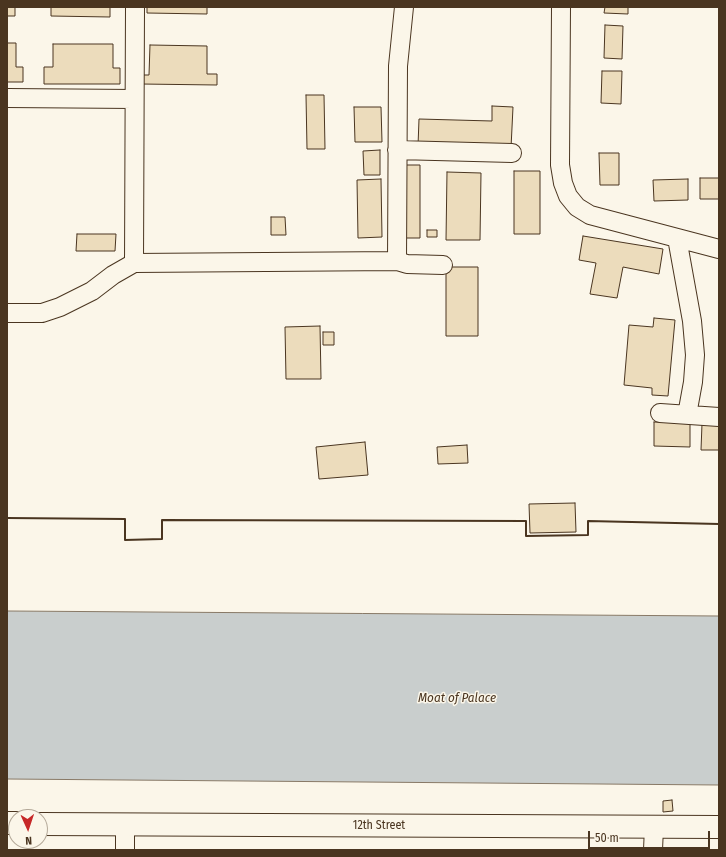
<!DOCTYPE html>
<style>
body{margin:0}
#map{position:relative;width:726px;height:857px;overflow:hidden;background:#fbf6e9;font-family:"Fira Sans Condensed",sans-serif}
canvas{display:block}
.frame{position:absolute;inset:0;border:8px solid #4a3520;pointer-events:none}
.north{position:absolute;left:8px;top:809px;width:40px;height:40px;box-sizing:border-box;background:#fbf6e9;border:1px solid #b4a999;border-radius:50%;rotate:177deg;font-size:11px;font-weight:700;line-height:16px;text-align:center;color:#4a3520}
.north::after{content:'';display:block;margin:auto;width:14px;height:18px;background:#c62828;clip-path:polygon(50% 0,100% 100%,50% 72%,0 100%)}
.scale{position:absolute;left:588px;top:831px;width:122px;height:18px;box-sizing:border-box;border:2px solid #4a3520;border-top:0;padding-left:5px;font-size:12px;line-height:14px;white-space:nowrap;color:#4a3520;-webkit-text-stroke:3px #fbf6e9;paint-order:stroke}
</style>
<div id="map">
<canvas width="726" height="857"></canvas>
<div class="frame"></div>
<div class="north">N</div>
<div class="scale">50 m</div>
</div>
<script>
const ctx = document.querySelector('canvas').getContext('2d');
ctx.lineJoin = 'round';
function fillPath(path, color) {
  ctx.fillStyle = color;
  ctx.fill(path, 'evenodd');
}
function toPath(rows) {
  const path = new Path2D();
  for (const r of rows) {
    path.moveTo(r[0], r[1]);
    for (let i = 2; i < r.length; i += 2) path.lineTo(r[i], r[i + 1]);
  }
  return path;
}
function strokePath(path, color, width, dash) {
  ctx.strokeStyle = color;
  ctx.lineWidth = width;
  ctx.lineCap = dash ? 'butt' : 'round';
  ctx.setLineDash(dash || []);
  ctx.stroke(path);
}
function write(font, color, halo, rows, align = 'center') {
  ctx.font = font + ' "Fira Sans Condensed",sans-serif';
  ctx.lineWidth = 3;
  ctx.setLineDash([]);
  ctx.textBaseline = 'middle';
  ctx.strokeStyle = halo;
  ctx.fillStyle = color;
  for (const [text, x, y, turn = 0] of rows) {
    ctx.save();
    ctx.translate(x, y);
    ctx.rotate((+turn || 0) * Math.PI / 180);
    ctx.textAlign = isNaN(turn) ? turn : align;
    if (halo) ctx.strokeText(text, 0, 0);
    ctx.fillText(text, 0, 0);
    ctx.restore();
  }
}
const water = toPath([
 [7,611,719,616,719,785,7,779,7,611]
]);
fillPath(water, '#c9cecd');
strokePath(water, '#887966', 1);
const building = toPath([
 [7,7,15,7,15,16,7,16,7,7],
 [51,7,110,7,110,17,51,16,51,7],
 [147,7,207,7,207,14,147,13,147,7],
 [605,7,628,7,628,14,604,13,605,7],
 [605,25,623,26,622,59,604,58,605,25],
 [7,43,16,43,16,67,23,67,23,82,7,82,7,43],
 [53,44,113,44,113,68,120,68,120,84,44,84,44,67,53,67,53,44],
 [150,45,207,46,207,74,217,74,217,85,141,84,141,75,149,75,150,45],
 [602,71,622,71,621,104,601,103,602,71],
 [306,95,324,95,325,149,307,149,306,95],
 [492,106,513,107,511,148,418,146,419,119,492,121,492,106],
 [354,107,381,107,382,142,355,142,354,107],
 [380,150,380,175,364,175,363,151,380,150],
 [599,153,619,153,619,185,600,185,599,153],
 [400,165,420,165,420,238,400,238,400,165],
 [514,171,540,171,540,234,514,234,514,171],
 [447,172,481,173,480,240,446,240,447,172],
 [700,178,719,178,719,199,700,199,700,178],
 [381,179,382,237,358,238,357,180,381,179],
 [688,179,688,200,654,201,653,180,688,179],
 [271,217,285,217,286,235,271,235,271,217],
 [427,230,437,230,437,237,427,237,427,230],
 [77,234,116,234,115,251,76,251,77,234],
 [583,236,663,249,659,274,623,267,617,298,590,294,596,263,579,260,583,236],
 [446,267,478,267,478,336,446,336,446,267],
 [654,318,675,320,668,396,652,395,652,388,624,385,629,325,653,327,654,318],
 [320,326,321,379,286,379,285,327,320,326],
 [323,332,334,332,334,345,323,345,323,332],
 [654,422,690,423,690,447,654,446,654,422],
 [702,424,719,425,719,450,701,450,702,424],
 [365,442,368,475,319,479,316,447,365,442],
 [467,445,468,463,438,464,437,447,467,445],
 [575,503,576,532,530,533,529,504,575,503],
 [672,800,673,811,663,812,663,801,672,800]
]);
fillPath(building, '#ecdcbc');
strokePath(building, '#4a3520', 1);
const minor = toPath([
 [561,7,560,165,563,183,568,196,577,207,590,215,719,249],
 [7,98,134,99],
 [397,150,512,153],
 [677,238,692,321,695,355,693,382,687,415],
 [397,261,398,66,404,7],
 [134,263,135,7],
 [7,313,42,313,60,307,92,291,113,275,134,263,397,261,407,264,443,265],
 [660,413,719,417],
 [125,850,125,825],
 [653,850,654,827]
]);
const major = toPath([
 [7,823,16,823],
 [40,824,719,827]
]);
strokePath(minor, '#4a3520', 20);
strokePath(major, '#4a3520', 24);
strokePath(minor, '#fbf6e9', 18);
strokePath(major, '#fbf6e9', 22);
strokePath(toPath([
 [7,518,125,519,125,540,162,539,162,520,526,521,526,536,588,535,588,521,719,524]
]), '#4a3520', 2);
write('12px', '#4a3520', '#fbf6e9', [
 ["12th Street",379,826]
]);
write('italic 13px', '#4a3520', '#fbf6e9', [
 ["Moat of Palace",457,698]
]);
</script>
